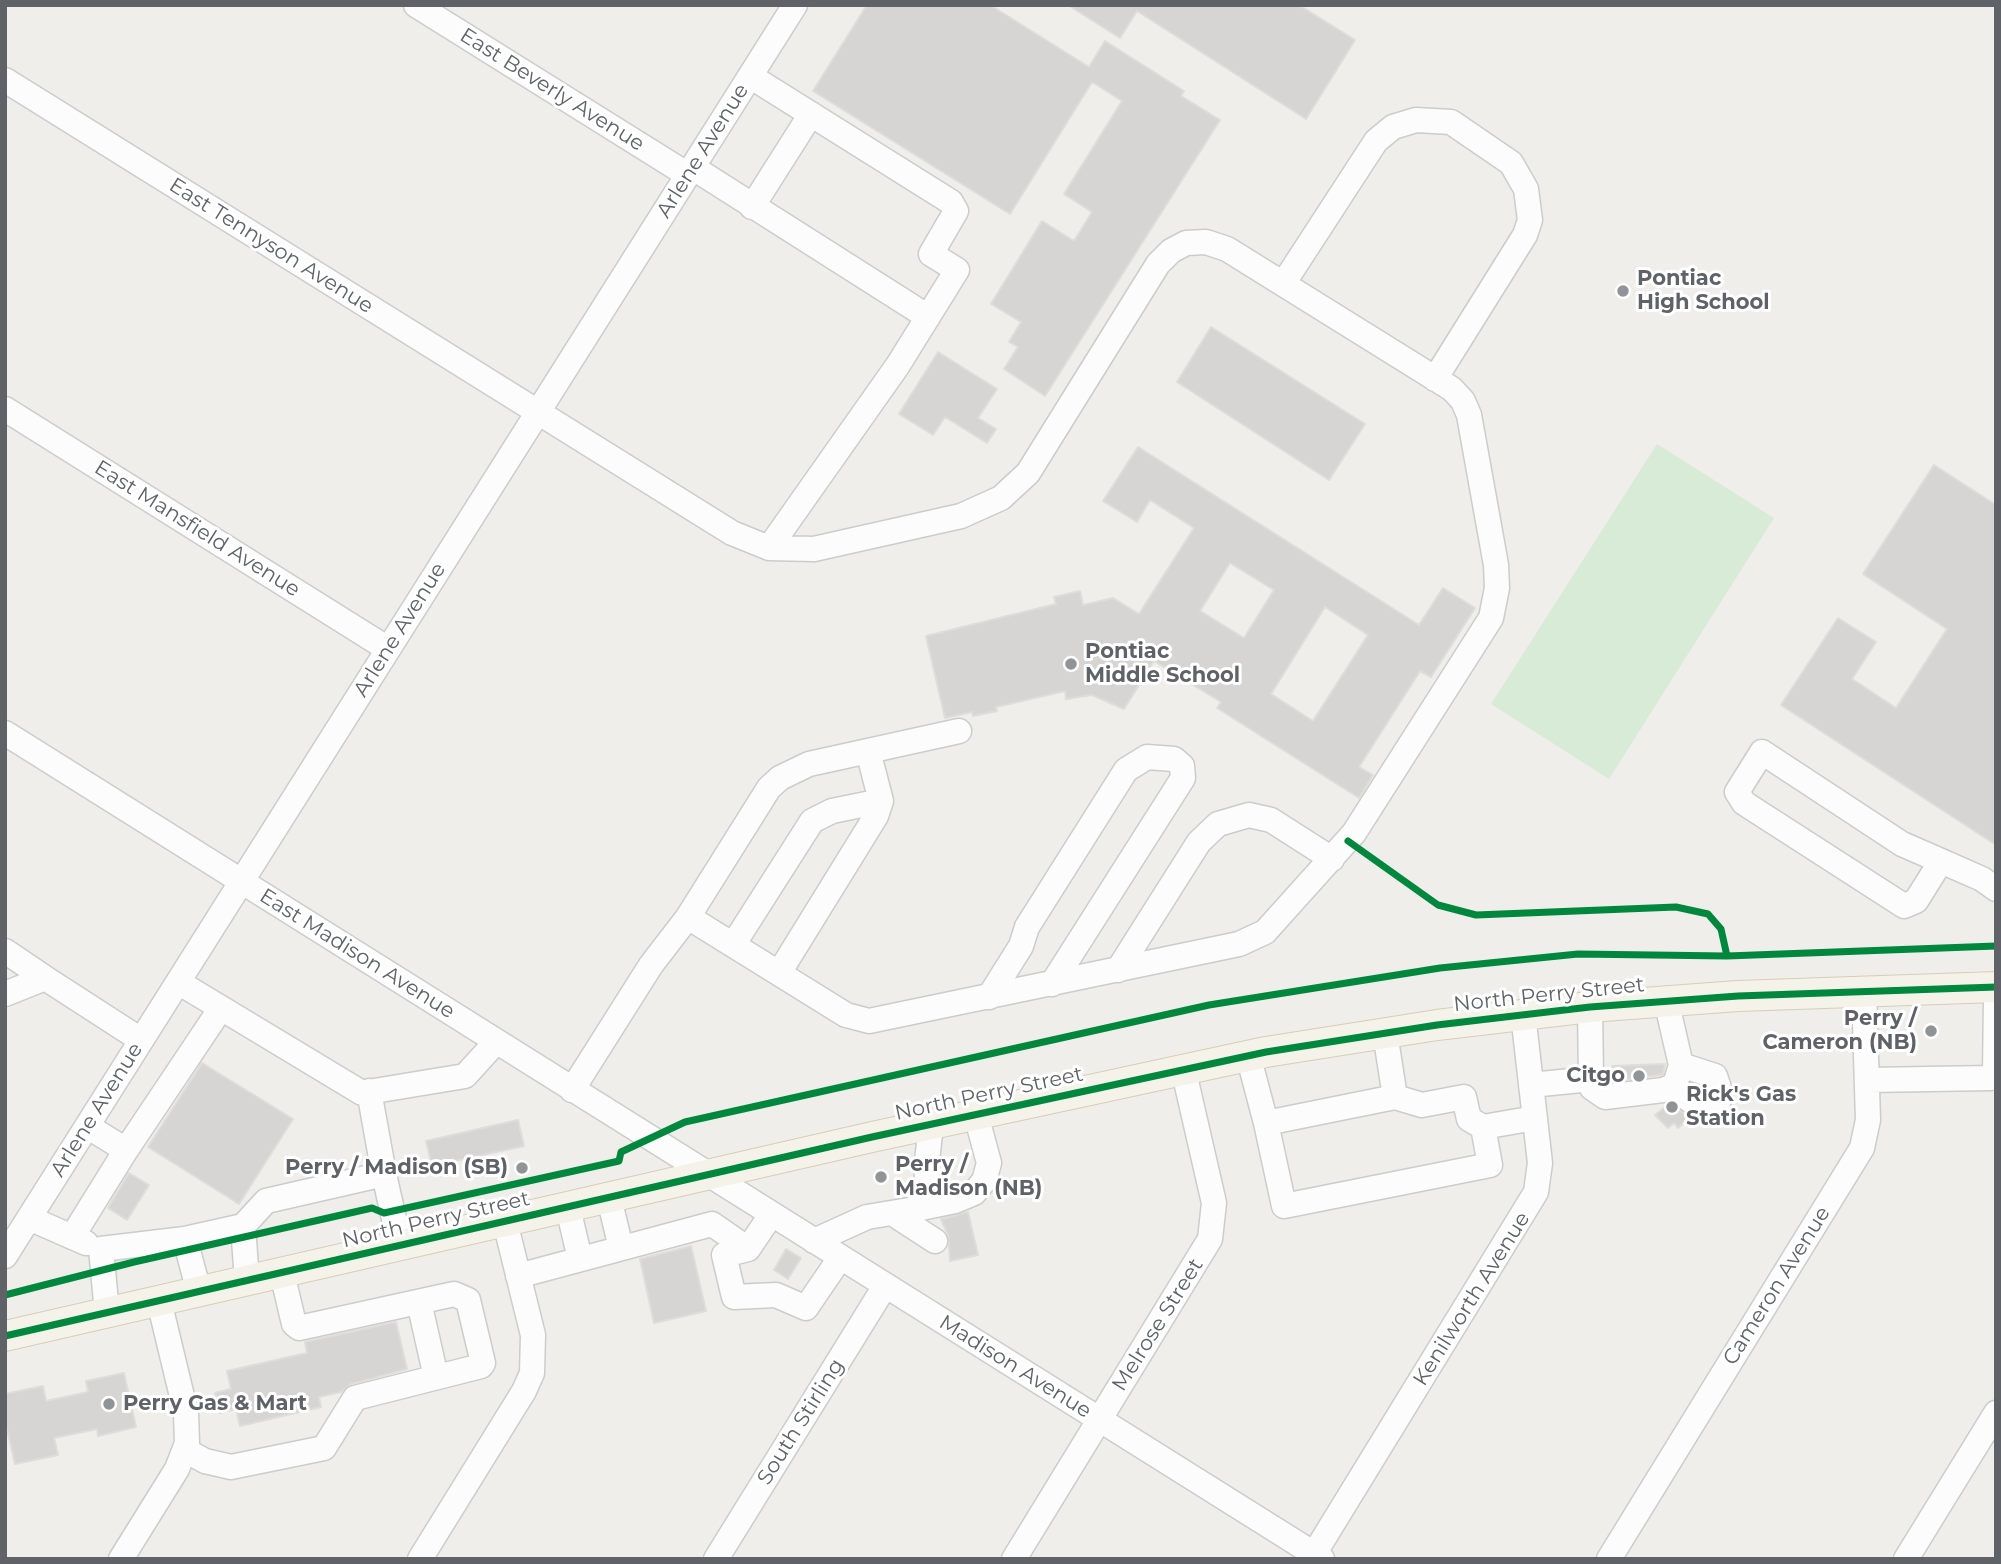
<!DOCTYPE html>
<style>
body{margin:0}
#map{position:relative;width:2001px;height:1564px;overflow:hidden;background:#efeeea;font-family:Montserrat,sans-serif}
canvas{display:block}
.frame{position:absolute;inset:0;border:7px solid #5f6368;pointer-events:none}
</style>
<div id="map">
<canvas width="2001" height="1564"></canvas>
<div class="frame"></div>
</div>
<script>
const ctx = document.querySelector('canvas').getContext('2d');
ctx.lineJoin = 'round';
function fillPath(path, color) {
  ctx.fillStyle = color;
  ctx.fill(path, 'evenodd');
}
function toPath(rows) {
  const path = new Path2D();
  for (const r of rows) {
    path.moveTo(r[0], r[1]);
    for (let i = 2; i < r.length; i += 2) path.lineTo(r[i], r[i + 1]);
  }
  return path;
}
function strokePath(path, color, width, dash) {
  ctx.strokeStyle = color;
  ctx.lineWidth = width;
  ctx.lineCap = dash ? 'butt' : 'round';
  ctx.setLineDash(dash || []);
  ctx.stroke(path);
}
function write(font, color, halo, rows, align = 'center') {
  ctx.font = font + ' Montserrat,sans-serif';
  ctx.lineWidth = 6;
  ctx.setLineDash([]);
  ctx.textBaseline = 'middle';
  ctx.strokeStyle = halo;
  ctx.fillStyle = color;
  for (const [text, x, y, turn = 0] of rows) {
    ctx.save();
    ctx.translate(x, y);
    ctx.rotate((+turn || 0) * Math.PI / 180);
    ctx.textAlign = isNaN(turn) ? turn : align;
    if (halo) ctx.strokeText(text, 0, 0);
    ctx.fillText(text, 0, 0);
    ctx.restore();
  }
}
fillPath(toPath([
 [1657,444,1774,518,1609,779,1491,704]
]), '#d8ebd6');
const building = toPath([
 [867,5,990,5,1089,67,1105,41,1184,91,1181,96,1220,120,1045,396,1004,369,1018,347,1009,342,1021,322,991,304,1042,221,1074,241,1092,212,1064,194,1122,101,1092,82,1010,214,813,91,867,5],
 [1068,5,1299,5,1355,40,1306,119,1137,11,1120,38,1068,5],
 [1211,327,1365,424,1329,480,1177,382,1211,327],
 [938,352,997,389,978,418,996,429,987,443,945,417,933,435,899,414,938,352],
 [1138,447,1419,625,1443,588,1475,608,1431,677,1420,671,1359,767,1373,775,1359,798,1217,708,1221,702,1154,661,1124,709,1092,695,1066,699,1065,691,996,707,997,711,973,716,972,712,945,718,926,636,1056,604,1054,597,1080,591,1083,605,1113,598,1139,614,1194,528,1150,500,1137,522,1103,501,1138,447],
 [1230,563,1274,590,1244,638,1200,611,1230,563],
 [1325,607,1368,635,1313,721,1271,694,1325,607],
 [1934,465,1996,505,1996,845,1781,705,1838,618,1876,642,1852,679,1896,708,1947,629,1863,574,1934,465],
 [202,1063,293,1119,239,1204,148,1147,202,1063],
 [1665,1064,1663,1074,1659,1075,1612,1081,1612,1066,1665,1064],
 [1670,1103,1689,1117,1678,1128,1674,1123,1668,1128,1655,1115,1670,1103],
 [518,1120,524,1146,432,1166,426,1141,518,1120],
 [129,1173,149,1185,127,1220,108,1208,129,1173],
 [968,1212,978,1255,950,1261,948,1235,941,1219,968,1212],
 [691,1246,706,1311,654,1323,640,1259,691,1246],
 [786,1249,801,1258,788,1279,774,1270,786,1249],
 [396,1322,407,1369,351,1384,341,1392,319,1397,321,1407,240,1426,236,1409,220,1413,215,1393,231,1389,227,1371,307,1353,305,1342,396,1322],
 [124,1373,136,1427,98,1436,97,1429,54,1438,58,1455,15,1464,5,1420,5,1394,43,1386,46,1401,88,1392,86,1381,124,1373]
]);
fillPath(building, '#d6d5d3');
strokePath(building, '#deddd9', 2);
const minor = toPath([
 [416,5,688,175],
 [750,76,951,202,956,211,931,254,957,270,898,365,769,548],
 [5,80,732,533,769,548,814,549,961,516,1001,498,1028,473,1158,264,1171,251,1186,243,1206,242,1227,249,1452,389,1463,401,1469,415,1496,565,1497,588,1491,618,1354,833,1265,932,1239,944,869,1021,846,1015,688,917],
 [692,167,928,317],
 [752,207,811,114],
 [1283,284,1376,141,1393,127,1416,120,1451,122,1511,163,1526,189,1530,220,1525,235,1435,379],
 [5,409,388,649],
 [5,733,1322,1559],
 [1941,861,1916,901,1904,906,1744,803,1737,792,1762,752,1902,844,1941,861,1982,879,1996,889],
 [733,945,812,821,832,811,881,801],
 [5,951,45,978],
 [1118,970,1199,842,1218,824,1249,815,1271,820,1332,859],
 [779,973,876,816,881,801,868,751],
 [178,982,362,1093,465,1076,496,1042],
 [5,994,45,978,141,1040],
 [989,997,1021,946,1027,927,1126,770,1147,757,1174,759,1182,766,1183,778,1052,984],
 [1590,1007,1591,1079,1592,1088,1605,1097,1663,1090,1675,1085,1681,1065,1666,1000],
 [1248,1055,1266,1123,1395,1097,1385,1033],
 [1867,1080,1991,1078,1995,1073,1996,1000],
 [1531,1085,1591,1079],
 [1675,1085,1684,1096,1706,1111,1712,1110,1718,1103,1721,1094,1715,1076,1681,1065],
 [572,1090,651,965,688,917,769,788,780,778,809,764,959,731],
 [369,1091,384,1174],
 [1395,1097,1422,1105,1464,1097,1469,1119,1483,1127],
 [1266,1123,1284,1206,1490,1165,1483,1127,1535,1118],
 [126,1150,221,1008],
 [609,1198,621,1248],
 [568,1208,580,1259],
 [921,1208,955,1201,974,1193,984,1181,989,1163,976,1115],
 [892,1213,935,1241],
 [771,1215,748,1249,724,1255,734,1297,776,1295,806,1308,840,1258],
 [29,1218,86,1243],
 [72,1237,126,1150,87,1126],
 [814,1241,867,1217,921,1208,929,1189,926,1170,931,1125],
 [5,1256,795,5],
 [518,1276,712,1224,748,1249],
 [247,1281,243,1226,266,1201,384,1174,400,1246],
 [199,1292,185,1239,243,1226],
 [419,1302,436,1377],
 [107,1313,101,1249,185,1239],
 [185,1450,205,1461,231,1467,324,1448,355,1398,481,1366,483,1363,468,1300,454,1294,299,1328,294,1324,282,1273],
 [121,1559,177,1469,187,1443,186,1413,159,1301],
 [420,1559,524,1391,532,1373,533,1335,505,1222],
 [716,1559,885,1286],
 [1014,1559,1210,1239,1214,1203,1183,1068],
 [1311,1559,1536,1192,1540,1163,1523,1014],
 [1609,1559,1862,1148,1868,1120,1864,991],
 [1906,1559,1996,1413]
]);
const major = toPath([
 [5,1336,872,1137,1266,1052,1437,1025,1590,1007,1738,996,1996,987]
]);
strokePath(minor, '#cbcccc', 27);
strokePath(major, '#d7ceb8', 32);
strokePath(minor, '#fdfcfc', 24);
strokePath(major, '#f4f2e9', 30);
strokePath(toPath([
 [1348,841,1438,905,1476,915,1676,907,1708,914,1721,929,1727,956],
 [5,1295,134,1262,372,1208,384,1213,619,1161,621,1152,685,1122,1209,1005,1440,968,1578,954,1727,956,1996,946],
 [5,1336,872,1137,1266,1052,1437,1025,1590,1007,1738,996,1996,987]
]), '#00873e', 7);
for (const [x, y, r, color] of [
 [1623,291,7,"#919496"],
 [1071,664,7,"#919496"],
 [1931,1031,7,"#919496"],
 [1639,1076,7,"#919496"],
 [1672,1107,7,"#919496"],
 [522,1168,7,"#919496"],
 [881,1177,7,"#919496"],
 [109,1404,7,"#919496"]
]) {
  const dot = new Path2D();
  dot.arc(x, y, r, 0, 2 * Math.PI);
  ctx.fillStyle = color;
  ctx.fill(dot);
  strokePath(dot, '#fff', 2.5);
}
write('21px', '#5f6368', '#fff', [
 ["East Beverly Avenue",552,90,32],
 ["Arlene Avenue",703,151,-58],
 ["East Tennyson Avenue",271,246,32],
 ["East Mansfield Avenue",197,529,32],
 ["Arlene Avenue",400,630,-58],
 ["East Madison Avenue",357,954,32],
 ["North Perry Street",1549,995,-6],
 ["North Perry Street",989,1094,-12],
 ["Arlene Avenue",97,1110,-58],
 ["North Perry Street",436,1220,-13],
 ["Cameron Avenue",1777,1286,-58],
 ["Kenilworth Avenue",1472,1299,-58],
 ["Melrose Street",1158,1325,-58],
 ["Madison Avenue",1015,1367,32],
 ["South Stirling",801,1422,-58]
]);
write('bold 21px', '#5f6368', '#fff', [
 ["Pontiac",1637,279],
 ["High School",1637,303],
 ["Pontiac",1085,652],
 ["Middle School",1085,676],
 ["Perry /",1917,1019,"right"],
 ["Cameron (NB)",1917,1043,"right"],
 ["Citgo",1625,1076,"right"],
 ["Rick's Gas",1686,1095],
 ["Station",1686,1119],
 ["Perry /",895,1165],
 ["Madison (NB)",895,1189],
 ["Perry / Madison (SB)",508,1168,"right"],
 ["Perry Gas & Mart",123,1404]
], 'left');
</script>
